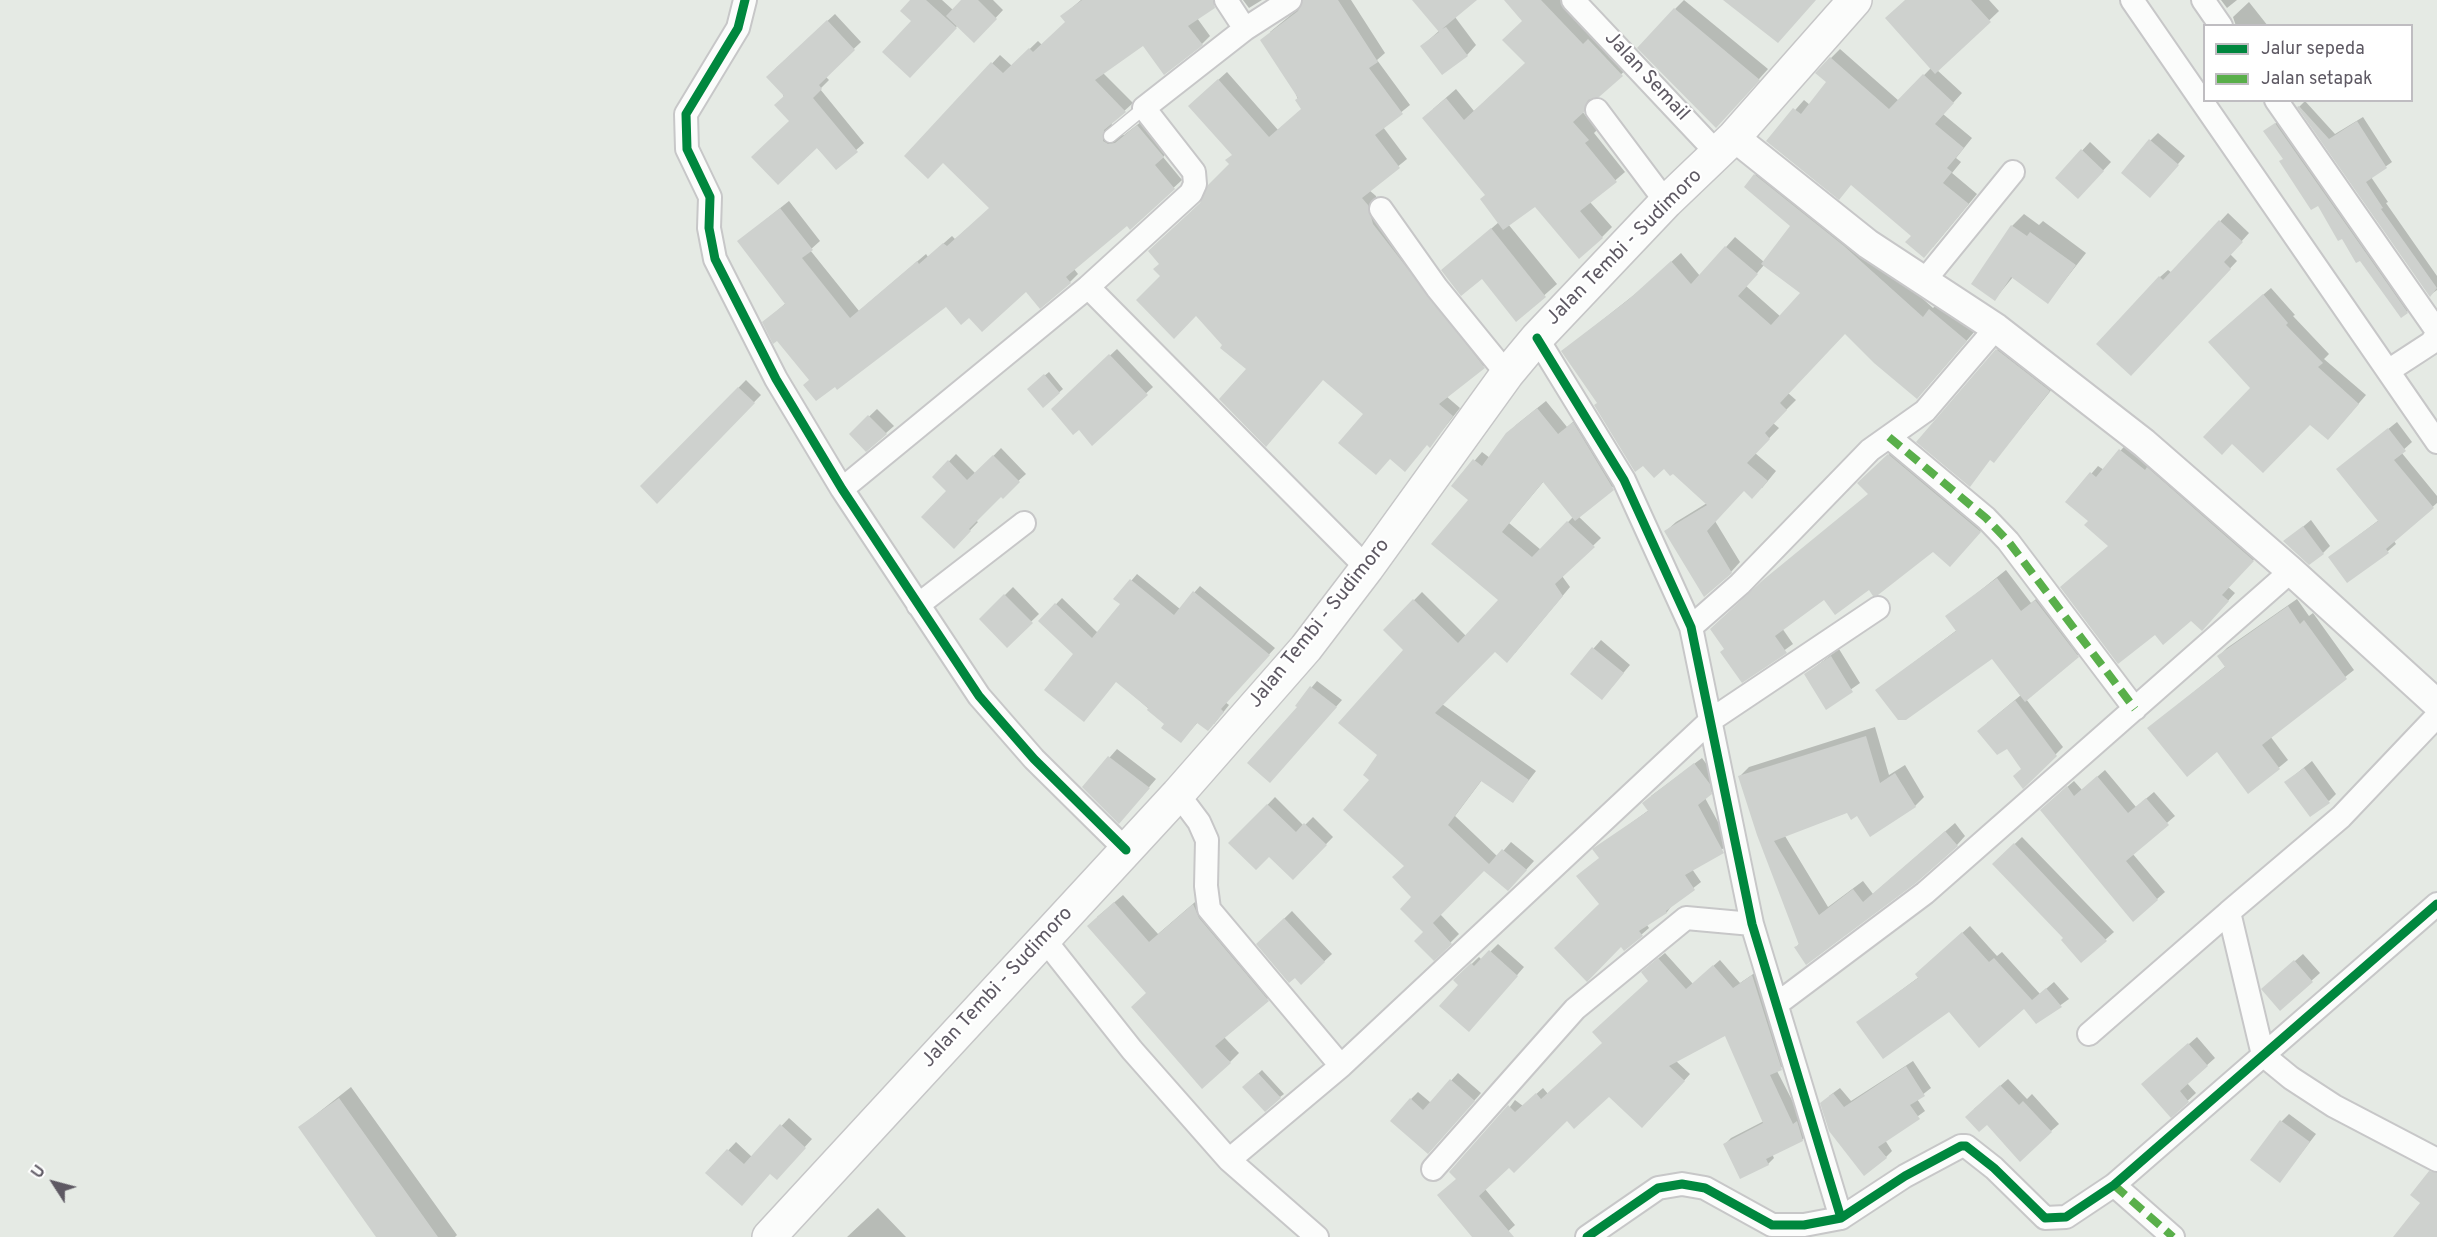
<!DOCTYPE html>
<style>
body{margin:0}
#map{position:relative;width:2437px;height:1237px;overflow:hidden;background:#e5eae4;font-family:Overpass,sans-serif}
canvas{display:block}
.legend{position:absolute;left:2203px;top:24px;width:210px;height:78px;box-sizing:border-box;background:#fff;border:2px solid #bfbdc1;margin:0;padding:8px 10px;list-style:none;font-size:18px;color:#5e5963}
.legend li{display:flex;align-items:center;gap:12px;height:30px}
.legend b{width:30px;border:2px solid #bfbdc1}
.north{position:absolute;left:24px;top:1153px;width:60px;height:60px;-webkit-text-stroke:4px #fff;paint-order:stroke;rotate:306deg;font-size:16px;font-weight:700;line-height:24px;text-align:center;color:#5e5963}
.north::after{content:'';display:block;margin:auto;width:21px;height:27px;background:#5e5963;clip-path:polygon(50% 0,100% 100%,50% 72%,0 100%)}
</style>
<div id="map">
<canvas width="2437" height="1237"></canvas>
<ul class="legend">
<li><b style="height:8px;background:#00873e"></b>Jalur sepeda</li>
<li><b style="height:8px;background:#59af4a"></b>Jalan setapak</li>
</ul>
<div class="north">U</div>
</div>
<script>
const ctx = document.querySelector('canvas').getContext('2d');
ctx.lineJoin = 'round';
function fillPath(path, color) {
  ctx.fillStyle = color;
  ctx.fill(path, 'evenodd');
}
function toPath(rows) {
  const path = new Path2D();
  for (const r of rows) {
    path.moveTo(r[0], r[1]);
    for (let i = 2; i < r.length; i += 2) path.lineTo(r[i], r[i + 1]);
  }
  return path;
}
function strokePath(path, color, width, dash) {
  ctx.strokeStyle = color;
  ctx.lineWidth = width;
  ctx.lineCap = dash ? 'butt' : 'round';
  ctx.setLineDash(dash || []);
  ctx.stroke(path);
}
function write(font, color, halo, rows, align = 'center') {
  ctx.font = font + ' Overpass,sans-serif';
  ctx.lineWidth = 4.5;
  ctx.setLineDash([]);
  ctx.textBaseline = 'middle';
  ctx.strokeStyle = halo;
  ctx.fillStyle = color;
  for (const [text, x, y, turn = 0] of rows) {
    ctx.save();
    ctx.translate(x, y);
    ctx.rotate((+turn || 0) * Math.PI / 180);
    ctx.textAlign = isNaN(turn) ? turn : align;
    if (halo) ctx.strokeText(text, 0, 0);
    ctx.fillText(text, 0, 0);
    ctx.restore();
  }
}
fillPath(toPath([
 [912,0,942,0,953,10,963,0,993,0,1003,10,974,41,958,25,910,76],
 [1081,0,1221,0,1197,18,1210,36,1202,44,1144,44,1103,73,1133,103,1112,122,1111,132,1116,136,1124,135,1146,118,1171,148,1163,157,1182,180,1130,228,1127,224,1074,269,1078,274,1070,282,1027,290,970,316,946,305,835,385,810,380,764,322,786,303,739,241,789,201,820,241,810,250,859,311,926,254,928,257,952,236,955,239,991,208,944,161,906,156,1000,55,1012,66,1038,41,1042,45,1067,22,1062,16],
 [1243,0,1262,0,1249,8],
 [1305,0,1351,0,1385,53,1377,60,1410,105,1383,127,1407,159,1369,190,1376,196,1380,216,1492,359,1446,396,1460,408,1430,446,1365,414,1323,379,1248,369,1162,276,1161,264,1231,164,1233,154,1198,98,1227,72,1278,130,1302,109,1270,32,1303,5],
 [1414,0,1475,0,1455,17,1476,45,1467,55,1422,46,1440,30],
 [1506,0,1560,0,1594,35,1631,65,1582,111,1597,130,1594,133,1625,172,1590,202,1612,227,1602,237,1535,205,1508,224,1557,284,1516,320,1482,277,1443,270,1499,222,1486,195,1433,109,1456,89,1474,111,1527,63,1524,21],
 [1684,0,1768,69,1726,116,1675,9],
 [1906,0,1989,0,1999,11,1937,70,1962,93,1943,114,1972,138,1956,158,1961,162,1952,173,1977,194,1933,247,1913,236,1852,184,1768,141,1804,100,1810,105,1828,81,1831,58,1840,49,1899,101,1931,68],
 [2221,0,2237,0,2227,8],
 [2249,2,2268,26,2236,26,2233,17],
 [835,14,861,42,825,76,829,80,820,89,864,143,836,168,791,120,775,69],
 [2305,101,2335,134,2363,117,2392,162,2371,177,2388,202,2386,203,2437,276,2437,290,2430,295,2299,107],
 [2279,121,2410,308,2407,312,2343,237,2284,158,2269,128],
 [2158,133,2185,156,2157,188,2150,141],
 [2090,142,2111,162,2086,189,2057,178],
 [1765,166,1854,237,1933,308,1940,301,1975,331,1926,388,1845,333,1788,393,1796,400,1773,423,1779,428,1755,453,1776,471,1762,488,1744,490,1715,521,1740,562,1731,572,1666,531,1676,522,1707,503,1598,403,1563,351,1639,291,1681,253,1700,276,1735,237,1764,262,1792,225,1755,175],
 [1764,265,1803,293,1781,317,1746,286],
 [2228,213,2249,233,2230,254,2237,261,2138,367,2099,344,2160,277,2168,270,2172,273],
 [2024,214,2039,225,2043,221,2086,253,2048,302,2013,277,1995,299,2012,226],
 [2271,288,2295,315,2293,316,2329,354,2324,359,2366,395,2335,431,2310,423,2252,388,2218,334],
 [2005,342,2057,383,1994,461,1997,350],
 [1117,349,1153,387,1092,443,1079,428,1053,409],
 [1049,372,1063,389,1043,406,1032,386],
 [746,380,761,395,657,502,642,486],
 [1546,401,1567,427,1581,415,1621,480,1578,516,1601,538,1562,576,1570,587,1515,653,1495,650,1442,704,1536,771,1512,802,1482,780,1455,816,1498,857,1511,842,1534,861,1516,881,1484,869,1440,914,1459,934,1434,959,1406,866,1371,780,1405,650,1385,630,1422,592,1466,636,1500,600,1470,500,1453,486,1482,452,1490,458,1516,425],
 [1544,481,1573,517,1541,550,1509,523],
 [877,409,894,426,886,433,851,434],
 [2397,422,2412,442,2401,452,2437,496,2437,503,2394,541,2396,544,2388,551,2347,581,2330,557,2379,520,2338,469],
 [2128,442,2260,553,2228,587,2235,593,2209,622,2109,545,2090,521,2067,502,2098,466,2104,470],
 [1897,447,1987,524,1957,558,1933,550,1869,588,1824,597,1782,628,1793,644,1742,681,1869,493,1859,483],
 [1001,448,1026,474,975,520,978,522,954,547,948,491,934,477,956,454,976,474],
 [2311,520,2330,546,2323,553,2286,541],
 [2006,570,2031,603,2045,592,2087,647,2026,699,2063,747,2023,787,2023,768,1987,723,2021,695,1993,657,1877,690,1957,630,1947,617],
 [1137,574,1180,609,1200,586,1275,648,1225,702,1229,705,1214,724,1198,722,1181,741,1166,724,1117,681,1075,654,1040,621,1062,598,1098,633,1122,604,1116,599],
 [1013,587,1039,614,1007,645,981,619],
 [2297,599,2309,616,2313,613,2354,670,2270,736,2288,760,2249,792,2218,750,2149,728,2226,666,2219,656,2227,648],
 [1601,640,1630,665,1609,690,1572,673],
 [1839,649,1860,683,1826,707,1806,674],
 [1317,681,1342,700,1276,775,1299,707,1297,705],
 [1875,727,1889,775,1905,765,1924,797,1915,806,1870,835,1857,814,1848,812,1785,836,1828,907,1863,881,1873,894,1955,823,1965,836,1957,845,1796,947,1800,943,1740,776,1749,767],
 [1117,749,1156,779,1126,814,1084,787],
 [1702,758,1716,777,1718,786,1705,798,1730,844,1692,869,1701,882,1673,904,1667,912,1647,925,1649,928,1625,949,1601,904,1600,857,1594,850,1649,810,1651,796],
 [2312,761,2336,794,2329,801,2286,782],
 [2105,770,2136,807,2154,792,2175,816,2132,853,2165,892,2133,920,2049,803,2074,781,2082,790],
 [1275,797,1304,826,1313,817,1333,837,1293,878,1269,855,1231,843],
 [2022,837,2114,932,2081,961,2065,938,1994,864],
 [1123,895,1158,934,1202,896,1276,991,1224,1037,1239,1053,1230,1062,1148,993,1097,917],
 [1292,911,1332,954,1301,983,1258,944],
 [1970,926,1997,956,2002,952,2040,994,2054,982,2069,999,2037,1022,2024,1007,1949,1010,1858,1022,1919,977,1924,967],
 [1498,944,1524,967,1476,1023,1460,985,1455,980,1479,957,1482,960],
 [1665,953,1693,984,1720,960,1740,983,1759,970,1788,1062,1777,1071,1809,1133,1803,1139,1772,1154,1774,1158,1768,1164,1725,1144,1731,1138,1764,1121,1726,1034,1676,1061,1690,1074,1649,1120,1609,1095,1567,1119,1509,1166,1485,1189,1515,1225,1502,1237,1474,1237,1458,1178,1515,1100,1523,1106,1543,1088,1548,1094,1604,1042,1650,981,1649,966],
 [2303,954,2320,973,2280,1009,2271,982],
 [2197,1037,2215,1058,2187,1083,2196,1093,2171,1116,2151,1077],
 [1913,1061,1931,1088,1917,1099,1925,1111,1885,1140,1892,1151,1886,1157,1829,1096,1840,1088,1851,1101],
 [1262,1070,1284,1094,1280,1097,1244,1087],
 [1458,1073,1481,1093,1436,1144,1411,1099,1418,1092,1431,1103],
 [2008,1079,2027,1099,2032,1094,2059,1124,2051,1131,1974,1109],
 [351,1087,457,1235,455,1237,378,1237,300,1127],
 [2289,1114,2316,1134,2280,1181,2282,1121],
 [789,1118,812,1139,784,1170,707,1173,736,1142,752,1157],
 [878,1208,906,1237,847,1237]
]), '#0003');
fillPath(toPath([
 [910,0,926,0,957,28,910,78,882,52,911,21,900,11],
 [961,0,978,0,997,19,974,43,946,16],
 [1082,0,1213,0,1215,8,1188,26,1203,45,1164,75,1143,46,1095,80,1126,112,1104,130,1103,141,1108,144,1115,143,1137,125,1164,157,1155,165,1175,189,1130,230,1127,226,1066,277,1071,283,1040,309,1026,292,982,332,969,318,961,325,946,307,837,390,835,387,816,401,803,385,809,380,777,341,773,344,762,322,785,304,737,241,780,208,813,250,802,258,850,318,917,261,919,264,943,243,947,246,989,208,943,163,928,179,904,156,991,62,1003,73,1029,48,1033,52,1065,22,1060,16],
 [1303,0,1338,0,1378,62,1369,68,1403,114,1375,135,1400,168,1362,198,1368,205,1373,224,1485,368,1439,404,1453,416,1430,448,1427,445,1405,472,1390,459,1376,475,1338,443,1363,414,1323,380,1266,447,1219,399,1246,369,1220,348,1222,345,1196,316,1174,339,1136,300,1160,276,1153,269,1159,264,1148,251,1200,203,1208,185,1229,164,1225,160,1232,155,1188,106,1218,79,1269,137,1301,109,1295,100,1298,98,1260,40,1298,11],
 [1412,0,1477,0,1442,29,1446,27,1468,56,1442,75,1420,46,1439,32],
 [1504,0,1541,0,1583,44,1588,39,1623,76,1599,97,1588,100,1584,112,1573,122,1589,140,1585,143,1617,182,1580,211,1603,238,1579,259,1535,207,1503,230,1480,199,1485,195,1422,118,1446,98,1464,120,1525,63,1502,40,1522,21],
 [1723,0,1816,0,1778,43],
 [1905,0,1971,0,1991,22,1935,74,1885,18],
 [1674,8,1760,80,1716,128,1637,48],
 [827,20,855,50,819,85,822,89,813,98,858,152,836,170,817,148,778,185,751,157,789,121,774,105,784,96,766,77],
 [1830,57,1889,109,1923,74,1954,103,1935,124,1964,148,1947,168,1952,172,1943,183,1969,204,1924,258,1905,242,1911,236,1851,185,1839,200,1766,141,1793,108,1801,114,1826,82,1815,73],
 [2299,106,2329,139,2357,121,2387,168,2366,182,2383,208,2381,209,2437,288,2430,297,2297,107],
 [2275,123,2408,313,2401,318,2360,261,2356,263,2342,239,2338,241,2318,206,2311,210,2279,161,2283,159,2263,131],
 [2149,139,2179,165,2150,198,2121,173],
 [2081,149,2104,171,2078,199,2055,178],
 [1754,174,1844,246,1923,317,1929,309,1967,341,1917,399,1874,363,1845,334,1780,403,1787,410,1765,433,1770,439,1747,463,1768,481,1752,499,1744,491,1707,531,1732,573,1704,597,1664,531,1707,505,1673,474,1670,476,1664,469,1654,478,1643,466,1635,472,1594,405,1597,403,1561,351,1628,300,1671,261,1691,284,1725,246,1758,274,1738,296,1771,325,1800,293,1761,264,1790,226,1744,187],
 [2219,220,2243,242,2224,262,2231,269,2131,376,2096,344,2159,276,2163,280],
 [2011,225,2027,236,2030,232,2076,265,2048,304,2011,277,1995,301,1971,284],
 [1491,228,1546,297,1516,322,1482,279,1461,296,1441,270],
 [2263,294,2288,323,2286,325,2323,363,2318,367,2359,404,2328,440,2310,425,2263,473,2232,444,2222,455,2203,437,2250,388,2208,342],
 [1996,349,2050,391,1994,463,1990,460,1970,487,1916,442],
 [1109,354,1148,395,1092,446,1079,430,1073,435,1051,409],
 [1044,374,1060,393,1043,408,1027,389],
 [738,387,755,403,657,504,640,486],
 [1537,408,1558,434,1573,422,1614,490,1575,521,1543,482,1502,532,1532,557,1567,521,1595,547,1555,584,1563,596,1507,663,1495,652,1435,713,1529,780,1513,803,1481,781,1448,825,1489,864,1502,849,1527,870,1508,891,1484,871,1433,923,1452,944,1434,961,1414,941,1423,932,1400,909,1411,897,1392,877,1404,866,1343,810,1369,780,1363,775,1377,755,1338,723,1403,650,1383,630,1413,599,1458,643,1498,600,1431,544,1468,500,1451,486,1473,459,1482,466,1506,433],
 [868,415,887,434,866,452,849,434],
 [2388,428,2406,451,2394,460,2434,508,2386,549,2389,553,2347,583,2328,557,2378,521,2336,469],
 [2119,449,2145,470,2147,467,2254,561,2222,595,2229,601,2202,631,2191,621,2163,645,2155,635,2118,664,2060,587,2108,546,2084,525,2088,521,2065,502,2090,472,2096,477],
 [1888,454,1981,532,1950,567,1933,552,1878,595,1873,596,1869,590,1835,615,1824,600,1775,636,1787,653,1742,683,1720,652,1724,649,1710,629,1763,580,1868,494,1857,483],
 [993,455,1020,482,1003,499,1001,497,969,529,971,531,954,549,921,517,946,491,932,477,948,460,967,480],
 [2303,526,2324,554,2309,565,2283,541],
 [1997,578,2021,611,2035,600,2079,657,2025,702,1992,659,1906,720,1898,720,1875,690,1956,631,1945,616],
 [1130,579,1174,615,1193,591,1270,655,1221,709,1224,712,1208,731,1197,723,1181,743,1161,728,1164,724,1147,710,1148,708,1116,682,1084,722,1044,690,1073,654,1038,621,1055,603,1092,638,1120,604,1113,599],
 [1004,594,1033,623,1007,648,979,619],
 [2288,606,2300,624,2304,620,2347,679,2262,745,2280,769,2248,794,2217,752,2187,777,2147,728,2225,667,2217,656],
 [1592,647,1624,673,1602,700,1570,674],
 [1831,656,1853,692,1826,710,1804,674],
 [1310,686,1337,707,1270,783,1247,763,1297,707,1295,706],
 [2015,700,2057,756,2023,789,2013,776,2021,769,2007,749,1997,755,1977,731],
 [1866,736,1880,783,1895,773,1916,807,1870,837,1857,816,1851,820,1847,813,1774,841,1819,915,1853,889,1863,902,1945,831,1958,846,1916,883,1806,965,1794,947,1799,945,1757,835,1738,776],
 [1108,756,1150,788,1119,824,1082,787],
 [1694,763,1710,784,1712,794,1698,805,1724,853,1685,875,1695,890,1666,911,1667,913,1639,931,1643,936,1624,951,1621,947,1587,982,1554,948,1599,904,1576,876,1599,858,1592,849,1648,811,1642,803],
 [2304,768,2330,803,2310,817,2284,782],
 [2097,776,2128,813,2146,798,2169,825,2126,861,2158,900,2133,922,2040,810,2067,786,2074,796],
 [1267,804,1296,832,1304,823,1327,845,1293,880,1269,857,1256,870,1228,843],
 [2014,843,2107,941,2081,963,2061,940,2063,938,1992,864],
 [1114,902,1149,942,1193,904,1199,918,1269,1001,1215,1046,1231,1063,1202,1089,1131,1007,1146,993,1087,926],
 [1284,918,1325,962,1301,985,1295,978,1289,983,1256,944],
 [1962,932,1989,962,1994,958,2032,1000,2046,988,2062,1007,2036,1024,2024,1009,1979,1048,1949,1012,1883,1059,1856,1022,1918,978,1915,974],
 [1489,950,1518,976,1469,1032,1439,1006,1458,985,1453,980,1471,963,1474,966],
 [1658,958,1686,989,1713,965,1733,988,1752,975,1782,1070,1770,1075,1793,1124,1797,1121,1803,1141,1766,1159,1769,1165,1740,1179,1723,1144,1763,1123,1725,1036,1669,1066,1685,1081,1642,1128,1609,1097,1574,1129,1567,1121,1514,1173,1509,1168,1479,1196,1514,1237,1472,1237,1437,1195,1456,1179,1449,1172,1508,1105,1515,1112,1536,1093,1541,1099,1602,1043,1592,1032,1648,981,1641,972],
 [2294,960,2313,982,2280,1011,2261,989],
 [2188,1043,2208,1066,2180,1091,2189,1102,2171,1118,2141,1084],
 [1906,1066,1925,1096,1910,1105,1920,1119,1878,1147,1887,1158,1864,1176,1829,1131,1820,1103,1833,1093,1844,1107],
 [1258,1073,1281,1098,1265,1112,1242,1087],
 [1450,1079,1475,1101,1428,1154,1390,1121,1410,1098,1423,1110],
 [2000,1085,2019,1105,2023,1101,2052,1132,2020,1162,1987,1125,1979,1132,1965,1117],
 [339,1098,438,1237,376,1237,298,1127],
 [2280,1120,2310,1142,2280,1183,2250,1160],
 [780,1124,806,1148,777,1180,770,1174,742,1206,705,1173,727,1149,744,1164],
 [2429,1171,2437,1173,2437,1237,2393,1237,2420,1203,2410,1195]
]), '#ced1ce');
const service = toPath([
 [1110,136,1144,108]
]);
const minor = toPath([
 [745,0,738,28,686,114,687,149,710,197,709,228,715,259,776,379,842,489,979,696,1034,759,1126,850],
 [1226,0,1245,29],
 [1573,0,1718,154],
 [2132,0,2437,442],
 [2203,0,2221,26],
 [2276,100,2437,331],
 [1597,110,1666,202],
 [1381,209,1437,288,1507,374],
 [1924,281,2013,172],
 [1088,287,1367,568],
 [1537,338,1624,480,1691,627,1752,924,1841,1218],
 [2388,371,2431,343,2437,334],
 [1889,437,1986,518,2008,541,2135,709],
 [842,489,1088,287,1191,193,1195,184,1194,172,1144,108,1245,29,1290,0],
 [918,605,1024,523],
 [1691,627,1740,584,1870,450,1925,411,1996,328],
 [2437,716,2341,817,2229,912,2263,1055,2291,1078,2334,1106,2437,1160],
 [1178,794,1199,822,1207,840,1206,886,1209,909,1341,1066],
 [1044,939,1132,1050,1229,1160,1317,1237],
 [1777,1004,1925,893,2291,571],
 [2089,1034,2229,912],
 [1229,1160,1341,1066,1711,720,1878,608],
 [1433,1169,1575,1009,1686,918,1752,924],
 [2114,1185,2173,1237],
 [1587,1237,1658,1188,1682,1184,1705,1188,1772,1225,1804,1225,1841,1218,1905,1176,1961,1146,1966,1146,1994,1168,2045,1218,2066,1217,2114,1185,2437,904]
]);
const tertiary = toPath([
 [1734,137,1868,244,1996,328,2144,443,2291,571,2437,704]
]);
const secondary = toPath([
 [769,1237,1178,794,1306,648,1367,568,1507,374,1537,338,1666,202,1734,137,1855,0]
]);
strokePath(service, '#c7c7c8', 15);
strokePath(minor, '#c7c7c8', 26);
strokePath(tertiary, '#c7c7c8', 32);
strokePath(secondary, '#c6c6c7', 36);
strokePath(service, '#fbfcfb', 12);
strokePath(minor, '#fbfcfb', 22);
strokePath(tertiary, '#fbfcfb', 28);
strokePath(secondary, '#fbfcfb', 33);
strokePath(toPath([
 [1889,437,1986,518,2008,541,2135,709],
 [2114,1185,2173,1237]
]), '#59af4a', 8, [15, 8]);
strokePath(toPath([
 [745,0,738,28,686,114,687,149,710,197,709,228,715,259,776,379,842,489,979,696,1034,759,1126,850],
 [1537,338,1624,480,1691,627,1752,924,1841,1218],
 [1587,1237,1658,1188,1682,1184,1705,1188,1772,1225,1804,1225,1841,1218,1905,1176,1961,1146,1966,1146,1994,1168,2045,1218,2066,1217,2114,1185,2437,904]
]), '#00873e', 9);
write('20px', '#5e5963', '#fff', [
 ["Jalan Semail",1646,77,47],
 ["Jalan Tembi - Sudimoro",1625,248,-45],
 ["Jalan Tembi - Sudimoro",1320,624,-51],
 ["Jalan Tembi - Sudimoro",998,988,-47]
]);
</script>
